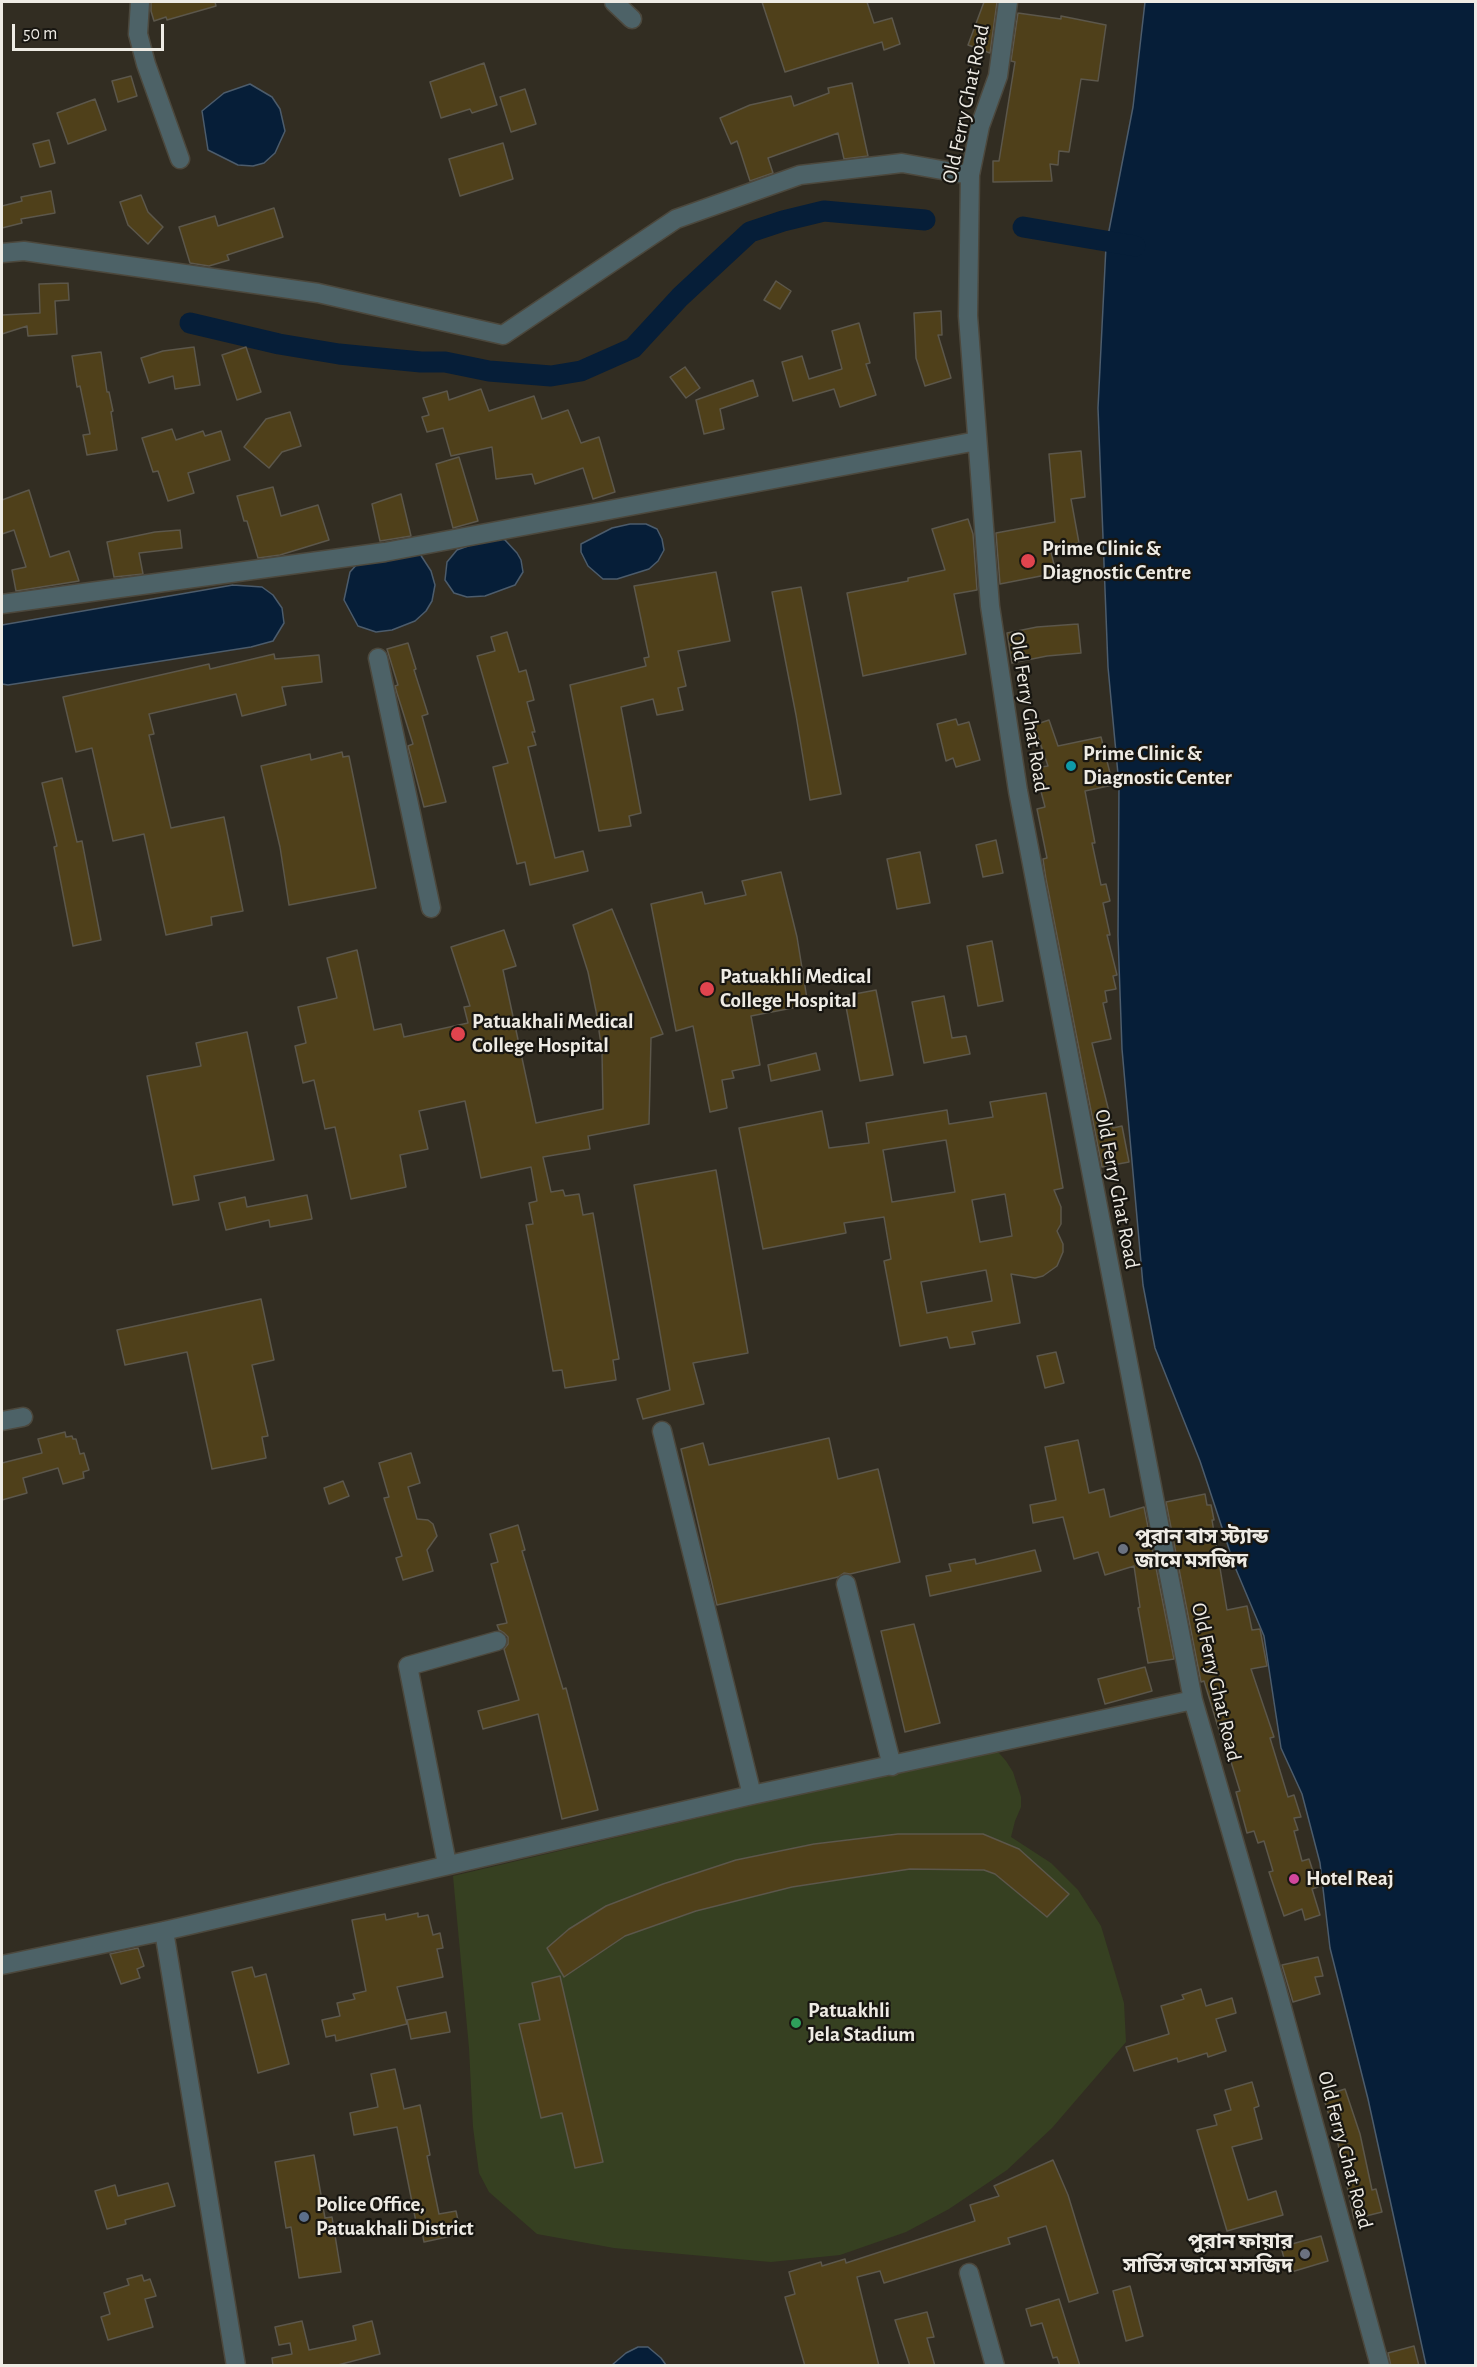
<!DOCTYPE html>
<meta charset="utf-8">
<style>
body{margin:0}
#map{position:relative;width:1477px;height:2367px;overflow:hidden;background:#322d22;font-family:"Alegreya Sans",sans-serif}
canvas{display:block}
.frame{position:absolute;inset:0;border:3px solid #eeebe4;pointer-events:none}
.scale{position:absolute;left:12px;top:24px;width:152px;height:27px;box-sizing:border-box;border:3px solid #eeebe4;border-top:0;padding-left:8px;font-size:18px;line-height:21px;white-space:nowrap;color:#eeebe4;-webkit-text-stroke:4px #181611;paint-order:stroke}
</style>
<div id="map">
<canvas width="1477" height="2367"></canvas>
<div class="frame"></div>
<div class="scale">50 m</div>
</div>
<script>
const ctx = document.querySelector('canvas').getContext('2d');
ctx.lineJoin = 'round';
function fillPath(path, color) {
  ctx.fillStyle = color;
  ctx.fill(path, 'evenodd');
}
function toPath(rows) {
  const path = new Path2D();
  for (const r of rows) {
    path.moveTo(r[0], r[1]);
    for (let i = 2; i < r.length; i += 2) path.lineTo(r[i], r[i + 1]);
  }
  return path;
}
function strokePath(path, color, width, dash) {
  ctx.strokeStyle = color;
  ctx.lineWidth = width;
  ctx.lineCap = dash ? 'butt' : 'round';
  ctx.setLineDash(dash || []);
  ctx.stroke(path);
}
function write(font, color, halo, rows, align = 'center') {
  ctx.font = font + ' "Alegreya Sans","Noto Sans Bengali",sans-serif';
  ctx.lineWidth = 4.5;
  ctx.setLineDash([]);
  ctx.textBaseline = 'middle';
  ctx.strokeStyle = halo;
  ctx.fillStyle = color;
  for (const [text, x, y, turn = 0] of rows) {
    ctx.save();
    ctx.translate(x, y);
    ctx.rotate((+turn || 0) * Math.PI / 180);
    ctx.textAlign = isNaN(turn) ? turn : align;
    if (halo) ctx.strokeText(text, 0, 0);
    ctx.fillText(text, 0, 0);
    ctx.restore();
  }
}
fillPath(toPath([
 [991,1749,999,1753,1006,1761,1013,1772,1021,1797,1021,1807,1015,1821,1011,1837,1051,1863,1078,1890,1101,1926,1124,2003,1126,2042,1052,2128,1007,2170,949,2209,906,2232,840,2255,771,2262,614,2248,537,2234,489,2192,479,2173,473,2127,469,2048,453,1876],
 [898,1834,983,1834,1019,1849,1069,1894,1047,1917,995,1874,984,1870,910,1869,792,1887,696,1911,625,1936,564,1977,547,1948,569,1929,606,1906,736,1860,814,1844]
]), '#364021');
const water = toPath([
 [1145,2,1475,2,1475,2365,1426,2365,1368,2099,1330,1948,1320,1863,1302,1794,1281,1748,1264,1636,1235,1567,1200,1461,1155,1348,1143,1285,1122,1049,1118,936,1119,785,1108,667,1098,408,1106,246,1133,107,1145,2],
 [250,84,272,97,280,109,285,131,275,153,264,163,253,166,238,165,208,150,202,111,224,93,250,84],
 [630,524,646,524,657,529,662,539,664,550,658,561,649,569,617,579,603,579,588,566,581,552,581,544,612,528,630,524],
 [495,536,505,540,517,553,521,560,523,572,515,585,485,596,467,597,454,593,445,580,447,562,457,550,495,536],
 [420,554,431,571,435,585,432,601,426,611,415,621,392,630,376,632,358,626,344,600,350,572,359,562,420,554],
 [233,585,262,587,273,595,282,608,284,623,273,641,251,647,8,685,2,684,2,625,233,585],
 [638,2347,648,2347,661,2358,666,2365,612,2365,626,2353,638,2347]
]);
fillPath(water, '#061e38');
strokePath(water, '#4c5c6c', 1.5);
strokePath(toPath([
 [1023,227,1135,246],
 [190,323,279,344,339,354,421,362,445,362,489,371,551,376,581,371,633,348,680,297,750,232,783,221,824,211,925,220]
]), '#061e38', 21);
const building = toPath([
 [151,2,215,2,216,6,167,20,166,17,154,21,151,11,151,2],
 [762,2,867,2,874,23,892,18,900,44,884,50,882,42,785,72,762,2],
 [984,2,997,2,990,53,968,45,984,2],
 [1018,13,1061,19,1061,16,1106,25,1098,81,1081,79,1069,152,1059,151,1058,165,1050,164,1052,181,993,182,993,161,999,161,1015,62,1011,61,1018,13],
 [484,63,497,105,472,113,470,109,441,118,430,82,484,63],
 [131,76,137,96,118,102,112,81,131,76],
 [852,83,868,156,844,159,838,133,768,158,773,173,750,181,737,141,731,144,720,118,750,105,791,96,794,106,829,93,828,88,852,83],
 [525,89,536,124,511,132,500,97,525,89],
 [95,99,106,130,68,144,57,113,95,99],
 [49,140,55,163,40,167,33,144,49,140],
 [503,143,513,179,460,196,449,159,503,143],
 [51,191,55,213,21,219,22,223,2,228,2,206,22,201,21,197,51,191],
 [141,195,148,212,163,227,148,244,128,225,120,202,141,195],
 [274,208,283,237,227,255,229,260,209,266,190,263,179,227,215,216,218,226,274,208],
 [776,281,791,291,780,309,764,300,776,281],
 [68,283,69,300,55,301,57,334,28,336,27,326,2,334,2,315,40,313,39,284,68,283],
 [941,311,942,335,938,335,951,378,925,386,916,358,914,313,941,311],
 [859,323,870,363,866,364,876,395,840,407,834,389,793,401,782,362,802,356,809,379,842,369,832,331,859,323],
 [194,347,200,385,175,389,173,376,149,383,141,358,163,351,194,347],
 [246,347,261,392,237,400,222,355,246,347],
 [101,352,107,392,109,392,113,411,111,412,117,450,87,455,83,435,90,434,80,386,77,387,72,356,101,352],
 [685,367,700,388,686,398,670,377,685,367],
 [753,380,758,396,720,409,724,429,704,434,696,400,753,380],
 [481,389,489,411,534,396,542,419,568,410,581,443,599,437,615,492,593,499,583,468,535,484,532,474,496,479,492,447,451,456,443,428,427,432,422,417,429,415,423,398,447,391,449,400,481,389],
 [290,412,301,446,282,452,269,468,244,447,266,419,290,412],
 [172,429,176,440,203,431,205,436,221,431,230,460,188,473,194,493,168,501,158,471,153,472,142,438,172,429],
 [1081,451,1085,497,1071,499,1079,543,1050,548,1056,573,1000,584,996,533,1055,522,1049,454,1081,451],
 [459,457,478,521,453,528,436,464,459,457],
 [273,487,281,516,318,505,329,540,280,555,258,558,247,521,244,521,237,496,273,487],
 [29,490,50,557,69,551,79,581,16,591,12,570,26,567,14,530,2,534,2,500,29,490],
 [401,494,411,536,380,541,372,504,401,494],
 [968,519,973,534,977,590,954,594,966,654,863,676,847,593,908,581,908,578,945,570,932,529,968,519],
 [180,530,182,548,139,553,143,574,114,577,107,542,155,532,180,530],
 [716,572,730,641,678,651,686,686,678,688,683,710,657,715,653,699,621,707,641,813,629,816,631,826,599,831,570,685,646,666,644,658,649,657,634,586,716,572],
 [801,587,841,794,810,800,796,715,772,592,801,587],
 [1078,624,1081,653,1047,656,1012,663,1007,633,1037,627,1078,624],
 [507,632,519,672,526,670,534,700,527,702,535,732,532,732,536,745,528,747,555,858,583,851,588,871,530,885,525,862,517,864,493,767,508,763,477,656,495,651,491,637,507,632],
 [408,643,416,669,414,670,428,714,422,716,446,802,424,807,408,746,413,744,397,693,395,686,398,685,387,649,408,643],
 [274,654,275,659,319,655,322,682,282,687,286,705,242,716,236,694,149,714,154,734,149,735,171,828,224,817,243,911,211,917,212,925,166,935,144,834,113,841,92,748,76,752,63,697,209,664,210,669,274,654],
 [956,719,958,725,969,722,980,760,956,767,953,758,946,761,937,724,956,719],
 [1049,720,1058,746,1101,737,1113,785,1085,791,1095,843,1092,843,1101,885,1106,884,1110,901,1103,903,1110,935,1107,935,1117,975,1113,976,1116,989,1105,991,1107,1002,1103,1003,1111,1039,1092,1043,1113,1128,1122,1126,1129,1162,1102,1167,1046,879,1043,859,1047,858,1037,809,1045,807,1035,768,1048,766,1034,725,1049,720],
 [342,752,343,757,349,756,376,888,289,905,280,847,261,766,310,754,311,760,342,752],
 [62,778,77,842,82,841,101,940,73,946,54,847,57,846,42,783,62,778],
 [996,840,1003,873,983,877,976,845,996,840],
 [920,852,930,903,897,909,887,859,920,852],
 [781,872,797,937,808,1005,751,1016,760,1065,732,1071,734,1078,722,1080,727,1108,710,1112,693,1026,676,1031,651,904,702,892,705,904,746,895,742,881,781,872],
 [612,909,663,1034,651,1038,649,1124,588,1136,590,1149,543,1157,551,1192,563,1190,565,1196,579,1194,583,1215,593,1213,619,1359,613,1360,616,1380,565,1388,562,1370,553,1371,526,1225,533,1224,529,1203,537,1201,531,1167,481,1178,465,1101,419,1111,428,1149,400,1155,406,1187,351,1199,335,1127,325,1129,314,1080,303,1083,295,1046,306,1043,298,1007,337,998,327,958,357,950,374,1030,401,1024,404,1037,468,1023,464,1007,470,1006,451,947,504,930,516,966,503,970,536,1123,603,1109,602,1051,596,1011,588,972,573,925,612,909],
 [992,941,1003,1001,978,1006,967,946,992,941],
 [876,990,893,1075,860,1081,844,996,876,990],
 [944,996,952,1038,966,1036,970,1054,924,1063,912,1002,944,996],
 [247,1032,274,1160,194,1176,199,1200,173,1205,147,1076,201,1066,196,1043,247,1032],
 [816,1053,820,1070,771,1081,768,1065,816,1053],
 [1046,1093,1063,1188,1054,1190,1061,1207,1061,1224,1057,1231,1063,1244,1063,1252,1057,1266,1043,1276,1035,1278,1011,1274,1020,1323,972,1332,975,1344,950,1348,947,1337,900,1346,884,1261,891,1259,884,1217,844,1223,846,1233,763,1249,739,1128,822,1111,829,1148,869,1143,866,1123,947,1110,949,1124,993,1117,990,1102,1046,1093],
 [946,1140,955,1192,892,1202,883,1150,946,1140],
 [1005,1194,1012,1236,980,1242,972,1200,1005,1194],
 [986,1270,992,1301,927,1313,921,1282,986,1270],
 [716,1170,748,1353,693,1363,704,1404,643,1419,637,1399,670,1390,634,1185,716,1170],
 [307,1195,312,1219,270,1227,269,1220,226,1230,219,1203,245,1197,247,1207,307,1195],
 [261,1299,274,1360,252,1365,268,1436,262,1437,266,1458,212,1469,187,1352,125,1365,117,1330,261,1299],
 [1056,1352,1064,1383,1045,1388,1037,1356,1056,1352],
 [65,1432,66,1437,72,1436,73,1439,76,1439,80,1454,84,1453,89,1470,83,1472,84,1478,63,1484,58,1468,23,1478,27,1493,2,1500,2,1463,42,1453,38,1439,65,1432],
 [829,1438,838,1479,878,1469,900,1562,850,1574,844,1573,838,1577,717,1605,681,1449,703,1443,709,1465,829,1438],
 [1078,1440,1089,1493,1104,1489,1110,1517,1144,1507,1174,1659,1148,1663,1138,1608,1140,1607,1134,1566,1105,1575,1098,1552,1074,1559,1063,1517,1033,1523,1030,1505,1056,1500,1045,1447,1078,1440],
 [411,1453,420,1483,408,1487,417,1519,428,1520,433,1524,437,1536,427,1550,433,1571,403,1580,396,1558,402,1556,384,1498,389,1497,379,1463,411,1453],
 [343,1481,349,1496,329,1504,324,1488,343,1481],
 [1205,1494,1207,1505,1211,1505,1214,1520,1212,1520,1227,1610,1247,1606,1252,1630,1260,1629,1267,1666,1251,1669,1274,1737,1270,1738,1288,1797,1294,1795,1301,1817,1294,1818,1298,1830,1294,1831,1302,1861,1309,1859,1318,1887,1312,1889,1320,1915,1305,1920,1302,1909,1284,1916,1269,1872,1273,1871,1264,1841,1258,1843,1254,1831,1247,1833,1236,1792,1240,1791,1228,1752,1226,1753,1204,1681,1201,1682,1166,1502,1205,1494],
 [518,1525,525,1550,522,1551,563,1689,566,1688,598,1810,562,1819,538,1714,483,1729,478,1711,519,1700,504,1649,508,1644,508,1637,504,1633,499,1630,497,1625,507,1623,491,1564,498,1562,490,1534,518,1525],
 [1035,1550,1041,1571,930,1596,926,1576,951,1571,949,1564,975,1559,976,1564,1035,1550],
 [914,1624,940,1723,905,1732,881,1631,914,1624],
 [1145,1667,1152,1691,1105,1704,1098,1679,1145,1667],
 [898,1834,983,1834,1019,1849,1069,1894,1047,1917,995,1874,984,1870,910,1869,792,1887,696,1911,625,1936,564,1977,547,1948,569,1929,606,1906,663,1884,736,1860,814,1844,898,1834],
 [418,1913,418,1917,428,1915,433,1935,440,1933,443,1948,437,1949,443,1977,397,1987,407,2024,336,2041,335,2035,326,2037,322,2020,340,2016,337,2003,355,1999,353,1994,366,1991,352,1920,385,1914,386,1920,418,1913],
 [138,1948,144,1966,137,1969,140,1978,121,1984,110,1954,138,1948],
 [1318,1957,1323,1976,1315,1977,1320,1994,1293,2002,1282,1965,1318,1957],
 [252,1967,255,1977,266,1974,289,2064,258,2073,232,1972,252,1967],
 [560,1976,603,2162,575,2168,562,2113,541,2118,519,2024,540,2020,532,1983,560,1976],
 [1201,1989,1206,2006,1232,1998,1236,2013,1216,2019,1226,2051,1208,2057,1207,2053,1178,2062,1177,2058,1134,2071,1126,2047,1169,2034,1161,2006,1184,1999,1182,1995,1201,1989],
 [446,2012,450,2032,411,2039,407,2020,446,2012],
 [395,2069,404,2109,420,2105,430,2155,427,2156,439,2214,456,2211,461,2234,424,2242,420,2221,416,2222,397,2127,354,2135,350,2113,378,2107,371,2074,395,2069],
 [1252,2082,1259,2106,1254,2108,1262,2139,1232,2147,1248,2200,1276,2191,1283,2215,1227,2231,1197,2130,1217,2125,1214,2115,1231,2110,1225,2090,1252,2082],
 [1345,2089,1360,2134,1372,2190,1376,2189,1382,2212,1354,2219,1334,2125,1332,2125,1323,2096,1345,2089],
 [314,2155,325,2218,332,2217,341,2272,299,2278,291,2227,286,2228,275,2162,314,2155],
 [1053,2160,1068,2195,1098,2293,1069,2302,1046,2226,1008,2238,1010,2244,884,2283,880,2271,857,2277,879,2366,805,2366,785,2297,795,2294,789,2272,821,2262,822,2266,845,2259,846,2263,975,2221,970,2205,999,2196,994,2186,1053,2160],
 [168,2183,175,2206,125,2220,126,2224,107,2229,95,2191,115,2185,118,2196,168,2183],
 [1321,2236,1328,2261,1288,2273,1281,2247,1321,2236],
 [142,2275,144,2281,150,2279,156,2296,145,2299,153,2327,108,2340,101,2317,110,2314,104,2293,129,2285,127,2279,142,2275],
 [1130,2286,1143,2336,1126,2341,1113,2291,1130,2286],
 [1059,2299,1080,2366,1060,2366,1057,2357,1053,2358,1042,2323,1031,2326,1026,2309,1059,2299],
 [927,2312,934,2337,927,2338,935,2366,910,2366,895,2320,927,2312],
 [302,2321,309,2350,356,2340,353,2326,372,2321,380,2354,334,2366,273,2366,272,2358,292,2354,290,2343,279,2345,275,2327,302,2321],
 [1414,2346,1419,2366,1391,2366,1388,2353,1414,2346]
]);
fillPath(building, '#4f401a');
strokePath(building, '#5c574b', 1.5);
const minor = toPath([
 [140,2,138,34,146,64,180,159],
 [614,2,632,19],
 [1008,2,998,76,980,126,970,175,968,316,990,606,1018,791,1193,1700,1276,1986,1380,2366],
 [2,253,24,251,318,293,503,335,676,219,800,175,902,163,970,175],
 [2,604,385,552,977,441],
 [378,658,431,908],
 [2,1421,23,1417],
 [662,1431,752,1795],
 [846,1584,892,1766],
 [447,1864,408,1666,497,1641],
 [164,1931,236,2366],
 [2,1965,164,1931,752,1795,1193,1700],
 [969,2273,995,2366]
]);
strokePath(minor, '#4c483d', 21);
strokePath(minor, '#4d6267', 18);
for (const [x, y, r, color] of [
 [1028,561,8,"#e0444e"],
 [1071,766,6,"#0f9aa8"],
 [707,989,8,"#e0444e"],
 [458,1034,8,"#e0444e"],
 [1123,1549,6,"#6b7280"],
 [1294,1879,6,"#d1479c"],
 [796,2023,6,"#2e9e5b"],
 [304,2217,6,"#5c6f8a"],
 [1305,2254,6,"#6b7280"]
]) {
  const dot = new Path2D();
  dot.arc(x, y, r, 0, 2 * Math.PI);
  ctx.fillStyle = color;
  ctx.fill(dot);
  strokePath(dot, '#181611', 2);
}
write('21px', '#eeebe4', '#181611', [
 ["Old Ferry Ghat Road",966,104,-78],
 ["Old Ferry Ghat Road",1029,712,81],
 ["Old Ferry Ghat Road",1117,1189,79],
 ["Old Ferry Ghat Road",1216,1682,77],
 ["Old Ferry Ghat Road",1345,2150,75]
]);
write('bold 21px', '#eeebe4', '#181611', [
 ["Prime Clinic &",1042,549],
 ["Diagnostic Centre",1042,573],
 ["Prime Clinic &",1083,754],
 ["Diagnostic Center",1083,778],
 ["Patuakhli Medical",720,977],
 ["College Hospital",720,1001],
 ["Patuakhali Medical",472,1022],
 ["College Hospital",472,1046],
 ["পুরান বাস স্ট্যান্ড",1135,1537],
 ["জামে মসজিদ",1135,1561],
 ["Hotel Reaj",1306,1879],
 ["Patuakhli",808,2011],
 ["Jela Stadium",808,2035],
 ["Police Office,",316,2205],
 ["Patuakhali District",316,2229],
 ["পুরান ফায়ার",1293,2242,"right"],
 ["সার্ভিস জামে মসজিদ",1293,2266,"right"]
], 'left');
</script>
